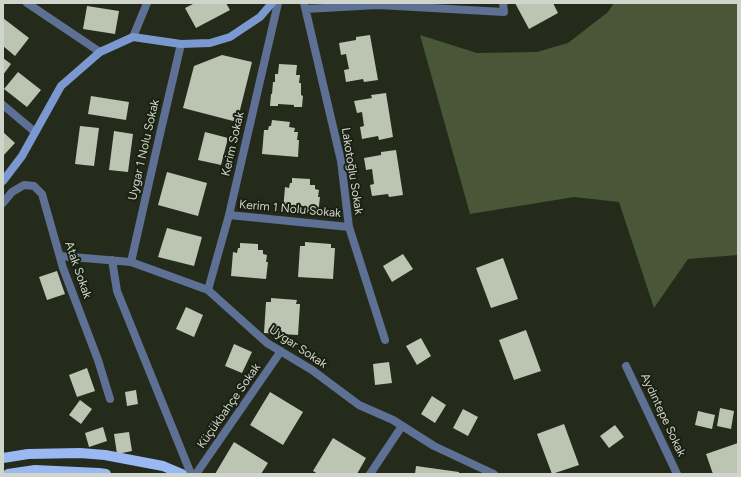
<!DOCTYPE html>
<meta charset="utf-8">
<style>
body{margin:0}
#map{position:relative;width:741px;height:477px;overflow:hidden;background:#242b1b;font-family:Figtree,sans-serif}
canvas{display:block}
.frame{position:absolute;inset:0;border:4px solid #d0d5cb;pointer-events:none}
</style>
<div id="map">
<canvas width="741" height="477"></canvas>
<div class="frame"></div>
</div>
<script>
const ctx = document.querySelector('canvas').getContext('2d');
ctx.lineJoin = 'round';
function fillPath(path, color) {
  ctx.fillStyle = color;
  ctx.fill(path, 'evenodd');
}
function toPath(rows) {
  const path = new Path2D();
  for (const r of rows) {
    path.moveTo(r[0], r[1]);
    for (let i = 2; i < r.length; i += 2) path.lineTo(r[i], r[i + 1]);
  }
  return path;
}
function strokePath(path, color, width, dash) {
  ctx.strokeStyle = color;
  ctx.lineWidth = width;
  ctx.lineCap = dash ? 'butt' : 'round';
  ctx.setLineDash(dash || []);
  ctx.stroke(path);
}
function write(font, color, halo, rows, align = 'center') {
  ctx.font = font + ' Figtree,sans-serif';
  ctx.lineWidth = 4;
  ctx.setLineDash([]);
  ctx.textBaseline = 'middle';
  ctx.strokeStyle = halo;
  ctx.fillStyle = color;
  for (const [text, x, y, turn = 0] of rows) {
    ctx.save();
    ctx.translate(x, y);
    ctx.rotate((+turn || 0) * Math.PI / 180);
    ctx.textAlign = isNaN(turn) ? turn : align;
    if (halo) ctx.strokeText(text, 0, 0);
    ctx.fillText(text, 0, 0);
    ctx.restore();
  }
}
fillPath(toPath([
 [614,3,738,3,738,255,688,259,654,308,619,202,574,197,470,214,420,35,477,53,537,52,568,43,608,12]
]), '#495738');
fillPath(toPath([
 [195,3,226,3,230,10,196,28,185,8],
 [515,3,553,3,558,13,529,29],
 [87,6,119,11,115,34,83,29],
 [3,18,29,38,15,56,3,46],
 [370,35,378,80,364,82,363,79,346,82,344,70,349,69,346,54,341,55,339,43,356,40,356,37],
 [222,55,252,62,237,122,183,108,194,66],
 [3,58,11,64,3,75],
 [279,64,297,65,296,75,300,75,299,83,301,83,301,95,303,96,302,107,294,107,294,105,278,104,278,106,270,106,271,94,272,94,273,82,275,82,275,74,278,74],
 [18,72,41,90,27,107,4,89],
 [386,93,393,137,379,140,378,136,362,139,360,127,364,126,362,112,357,113,354,101,372,98,371,95],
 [91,96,129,102,126,120,88,114],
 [272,120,290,122,289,127,295,128,294,132,298,132,297,140,299,140,298,157,262,154,264,130,268,130,269,126,271,126],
 [80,126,99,128,94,166,75,164],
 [114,131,133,134,128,172,109,170],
 [3,132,15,143,3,156],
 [205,132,228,138,221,165,198,160],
 [396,150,403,195,389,197,388,194,372,196,370,185,374,184,372,169,366,170,364,158,381,155,381,152],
 [167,172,207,183,198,216,158,205],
 [292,178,310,179,310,185,315,185,315,189,319,190,318,197,320,197,318,214,283,211,285,187,289,188,290,183,292,183],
 [167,228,202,237,194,266,158,257],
 [305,242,331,244,331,248,335,248,333,279,298,277,300,246,305,246],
 [240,243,258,244,258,250,263,250,263,254,267,255,266,262,268,262,266,279,231,276,233,252,237,253,238,248,240,248],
 [403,254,413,269,392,282,383,266],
 [503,258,518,299,491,308,476,268],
 [57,271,65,294,47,300,39,277],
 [271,298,297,300,296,304,300,304,298,335,264,333,266,302,271,302],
 [186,307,203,315,194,337,176,329],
 [526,330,541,371,514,380,499,340],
 [421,338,431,356,417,365,406,346],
 [234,344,252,352,242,373,225,366],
 [389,362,392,383,375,385,373,364],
 [87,368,95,391,77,397,69,375],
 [136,390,138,404,127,406,125,392],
 [270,392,303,412,283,445,250,425],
 [432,396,446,405,435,423,421,414],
 [80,400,92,409,81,424,69,415],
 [720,408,734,411,731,429,717,426],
 [463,409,478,417,468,436,453,428],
 [698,411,715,415,712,429,695,425],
 [564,424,579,465,552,474,537,434],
 [615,425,624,437,609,448,600,436],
 [103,427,107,441,89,447,85,433],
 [129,432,132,451,117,454,114,434],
 [333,438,366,458,357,474,318,474,313,471],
 [234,442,268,463,261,474,215,474],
 [738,443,738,473,735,474,713,474,706,454],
 [416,466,459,472,459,474,415,474]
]), '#bbc5b1');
strokePath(toPath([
 [27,3,100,52],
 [304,3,341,161,349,227,385,340],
 [306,9,378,5,504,12,503,3],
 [133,37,147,3],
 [3,105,35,132],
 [3,203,12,192,24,185,34,186,42,194,63,268,98,360,110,399],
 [229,215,349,227],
 [60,256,131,262,208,290,267,343,312,370,359,405,393,420,434,446,494,474],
 [112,260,117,291,191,474],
 [131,262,160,134,181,44],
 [208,290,229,215,278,3],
 [626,366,677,474],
 [196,474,281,351],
 [370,474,402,426]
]), '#5e7093', 8);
strokePath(toPath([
 [3,181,22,156,61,86,100,52,133,37,181,44,210,43,230,37,260,17,272,3]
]), '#7c98d0', 8);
strokePath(toPath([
 [3,458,28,454,80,453,105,455,163,466,182,474],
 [8,474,35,470,99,473,106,474]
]), '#9ab8f2', 10);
write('12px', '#d0d5cb', '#1a2112', [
 ["Kerim Sokak",233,144,-77],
 ["Uygar 1 Nolu Sokak",144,150,-77],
 ["Lakotoğlu Sokak",352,171,81],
 ["Kerim 1 Nolu Sokak",290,209,5],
 ["Atak Sokak",78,270,71],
 ["Uygar Sokak",298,347,34],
 ["Küçükbahçe Sokak",229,406,-55],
 ["Aydıntepe Sokak",663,415,65]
]);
</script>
